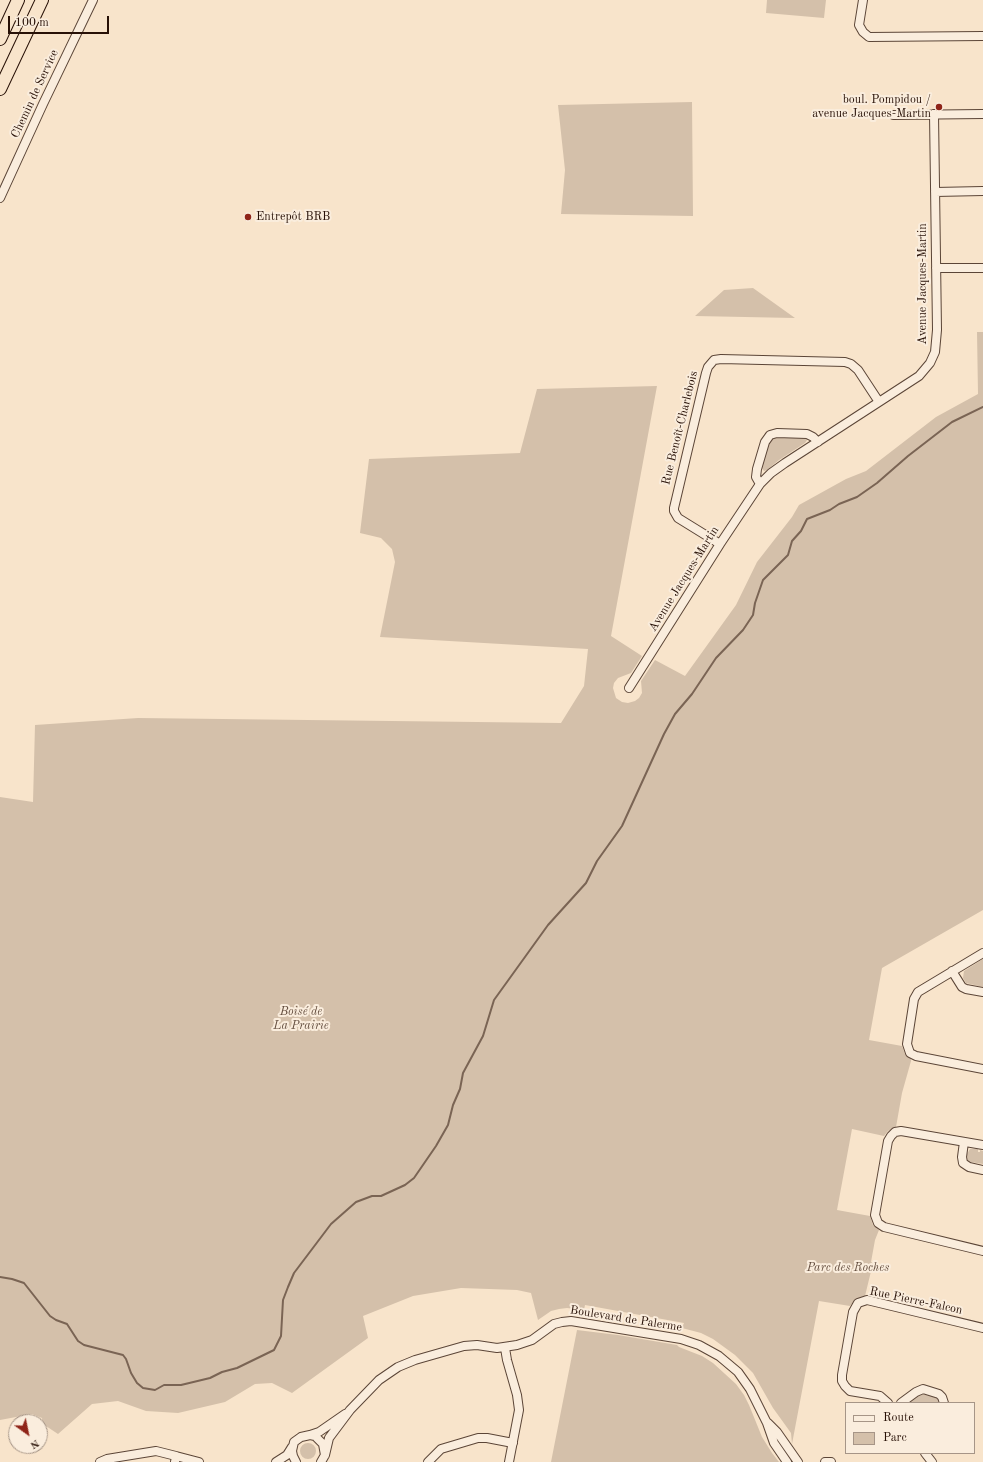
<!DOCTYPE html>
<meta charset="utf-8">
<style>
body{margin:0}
#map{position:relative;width:983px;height:1462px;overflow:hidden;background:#f8e4cb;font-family:"Old Standard TT",serif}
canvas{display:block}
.legend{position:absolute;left:845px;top:1402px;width:130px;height:52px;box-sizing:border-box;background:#faeddd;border:1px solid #a69587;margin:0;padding:5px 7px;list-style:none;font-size:12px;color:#271006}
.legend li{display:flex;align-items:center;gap:8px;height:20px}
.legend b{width:20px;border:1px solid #a69587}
.north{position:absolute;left:8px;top:1414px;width:40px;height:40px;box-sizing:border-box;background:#faeddd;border:1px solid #a69587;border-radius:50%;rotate:147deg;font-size:11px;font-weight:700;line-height:16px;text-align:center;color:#271006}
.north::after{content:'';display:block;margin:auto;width:14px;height:18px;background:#8f2418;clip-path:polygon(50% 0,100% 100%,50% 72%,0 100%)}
.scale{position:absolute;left:8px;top:16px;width:101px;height:18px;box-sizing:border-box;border:2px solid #271006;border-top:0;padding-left:5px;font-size:12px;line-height:14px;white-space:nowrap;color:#271006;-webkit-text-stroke:3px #faeddd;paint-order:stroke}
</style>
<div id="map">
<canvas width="983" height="1462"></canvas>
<ul class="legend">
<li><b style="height:5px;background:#faeddd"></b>Route</li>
<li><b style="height:11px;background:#d4c0aa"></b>Parc</li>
</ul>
<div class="north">N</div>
<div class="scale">100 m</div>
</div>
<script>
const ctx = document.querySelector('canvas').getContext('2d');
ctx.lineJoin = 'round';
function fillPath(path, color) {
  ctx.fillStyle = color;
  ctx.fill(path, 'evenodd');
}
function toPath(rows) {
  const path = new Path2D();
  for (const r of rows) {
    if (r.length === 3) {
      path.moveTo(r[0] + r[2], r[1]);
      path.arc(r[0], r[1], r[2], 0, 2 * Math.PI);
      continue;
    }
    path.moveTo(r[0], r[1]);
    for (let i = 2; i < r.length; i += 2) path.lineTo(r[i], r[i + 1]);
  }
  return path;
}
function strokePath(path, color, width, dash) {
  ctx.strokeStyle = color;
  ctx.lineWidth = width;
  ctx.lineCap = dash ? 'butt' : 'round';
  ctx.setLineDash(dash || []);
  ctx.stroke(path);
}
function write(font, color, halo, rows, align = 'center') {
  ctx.font = font + ' "Old Standard TT",serif';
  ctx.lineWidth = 4;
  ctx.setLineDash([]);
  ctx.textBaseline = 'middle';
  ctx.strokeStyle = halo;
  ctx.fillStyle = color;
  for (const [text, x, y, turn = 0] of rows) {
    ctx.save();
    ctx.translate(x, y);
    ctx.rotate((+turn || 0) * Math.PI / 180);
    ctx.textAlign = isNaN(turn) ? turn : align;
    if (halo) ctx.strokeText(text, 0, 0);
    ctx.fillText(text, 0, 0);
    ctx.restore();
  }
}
fillPath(toPath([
 [767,0,826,0,824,18,766,13],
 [692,102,693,216,561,214,565,170,558,105],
 [753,288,795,318,695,316,724,290],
 [977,332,983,332,983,910,882,968,869,1040,902,1046,905,1054,911,1059,911,1061,902,1093,896,1127,888,1131,884,1136,852,1129,837,1210,870,1216,873,1225,879,1230,875,1240,871,1262,873,1263,865,1296,856,1299,850,1306,819,1301,792,1444,791,1433,773,1408,753,1373,735,1355,713,1339,701,1333,682,1328,684,1323,585,1305,584,1310,567,1308,559,1309,551,1311,538,1320,531,1293,517,1290,461,1288,413,1296,363,1316,368,1338,292,1393,272,1383,255,1384,225,1402,178,1413,146,1411,118,1401,92,1404,58,1434,43,1424,42,1418,32,1414,0,1420,0,797,33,802,35,725,138,718,561,723,584,686,588,649,380,637,395,562,392,549,381,538,360,533,369,459,520,453,537,389,657,386,611,636,642,656,631,673,618,678,614,683,613,688,616,698,622,702,628,703,635,701,639,698,642,693,641,681,655,660,685,676,736,605,757,562,792,517,799,505,846,479,866,471,936,417,978,394],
 [777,437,805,438,807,440,805,443,779,460,767,470,764,471,762,468,768,444,772,439],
 [983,959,983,987,966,983,963,978,964,971],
 [970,1149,978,1149,978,1152,980,1152,980,1150,983,1151,983,1164,971,1162,967,1160,967,1154],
 [577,1330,618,1335,677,1345,679,1347,702,1356,713,1363,736,1384,744,1395,749,1405,762,1437,772,1453,779,1462,551,1462],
 [921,1394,936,1397,939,1400,939,1403,908,1403],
 [308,1451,8]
]), '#d4c0aa');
strokePath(toPath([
 [0,1277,12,1279,24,1283,50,1316,56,1320,67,1324,78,1341,84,1345,123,1355,126,1359,131,1373,137,1383,143,1388,155,1390,164,1385,181,1385,210,1378,222,1372,237,1368,274,1350,281,1336,283,1300,288,1287,294,1273,331,1224,356,1202,372,1196,381,1196,405,1185,414,1178,436,1146,448,1125,453,1105,460,1089,463,1073,483,1036,494,1000,548,925,586,883,597,861,622,826,664,734,675,714,692,694,716,658,743,630,753,615,755,603,763,580,788,555,792,541,801,531,807,519,830,510,839,504,857,497,877,483,908,456,952,422,983,407]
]), '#7a6454', 2);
const minor = toPath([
 [863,0,859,25,863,32,869,37,983,36],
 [893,115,983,114],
 [935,192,983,191],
 [0,198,43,104,93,0],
 [936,268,983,268],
 [760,484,756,477,757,469,765,442,770,435,777,433,807,434,813,437,818,442],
 [720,544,678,518,674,511,674,508,706,373,708,367,714,360,721,359,845,362,851,364,858,370,879,402],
 [629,688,720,544,760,484,771,473,785,463,919,376,930,363,935,352,937,330,934,114],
 [983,953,918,992,914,999,907,1044,910,1053,916,1056,983,1069],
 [952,971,962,987,966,989,983,992],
 [964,1142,962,1157,963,1163,969,1167,983,1170],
 [983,1145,901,1131,895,1132,891,1136,888,1141,875,1215,878,1223,884,1227,983,1251],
 [505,1348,507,1360,517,1395,519,1410,509,1462],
 [888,1403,880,1396,850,1391,845,1386,842,1381,842,1375,853,1312,858,1303,867,1300,983,1328],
 [901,1403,916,1392,923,1389,939,1394,942,1397,944,1403],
 [768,1423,777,1432,798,1462],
 [310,1435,319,1432,345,1414],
 [925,1453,932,1462],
 [325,1455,329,1438,350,1410,379,1380,398,1367,415,1360,464,1346,477,1345,497,1348,517,1345,532,1340,554,1324,562,1322,571,1321,681,1339,699,1345,719,1356,738,1372,750,1389,767,1423,774,1443,787,1462],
 [176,1456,199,1462],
 [100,1462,107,1459,156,1451,176,1456,175,1462],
 [276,1462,287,1455,292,1447],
 [296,1462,293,1456,292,1451,294,1442,301,1437,310,1435,315,1436,323,1444,325,1455,321,1462],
 [428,1462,441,1449,478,1438,487,1438,513,1443],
 [825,1462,831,1462]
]);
const highway = toPath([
 [0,39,18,0],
 [0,89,42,0]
]);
strokePath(minor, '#5b4537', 10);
strokePath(highway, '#271006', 14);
strokePath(minor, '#faeddd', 8);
strokePath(highway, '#f8e4cb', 12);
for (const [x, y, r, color] of [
 [939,107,4,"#8f2418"],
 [248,217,4,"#8f2418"]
]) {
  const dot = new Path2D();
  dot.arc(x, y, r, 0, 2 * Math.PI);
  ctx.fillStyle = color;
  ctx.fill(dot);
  strokePath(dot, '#faeddd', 1.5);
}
write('12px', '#271006', '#faeddd', [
 ["Chemin de Service",35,94,-65],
 ["Avenue Jacques-Martin",923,284,-90],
 ["Rue Benoît-Charlebois",680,428,-76],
 ["Avenue Jacques-Martin",684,579,-58],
 ["Rue Pierre-Falcon",916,1301,12],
 ["Boulevard de Palerme",626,1319,9]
]);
write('12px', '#271006', '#faeddd', [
 ["boul. Pompidou /",931,100],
 ["avenue Jacques-Martin",931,114],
 ["Entrepôt BRB",256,217,"left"]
], 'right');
write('italic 12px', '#644e3f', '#faeddd', [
 ["Boisé de",301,1012],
 ["La Prairie",301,1026],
 ["Parc des Roches",848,1268]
]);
</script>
